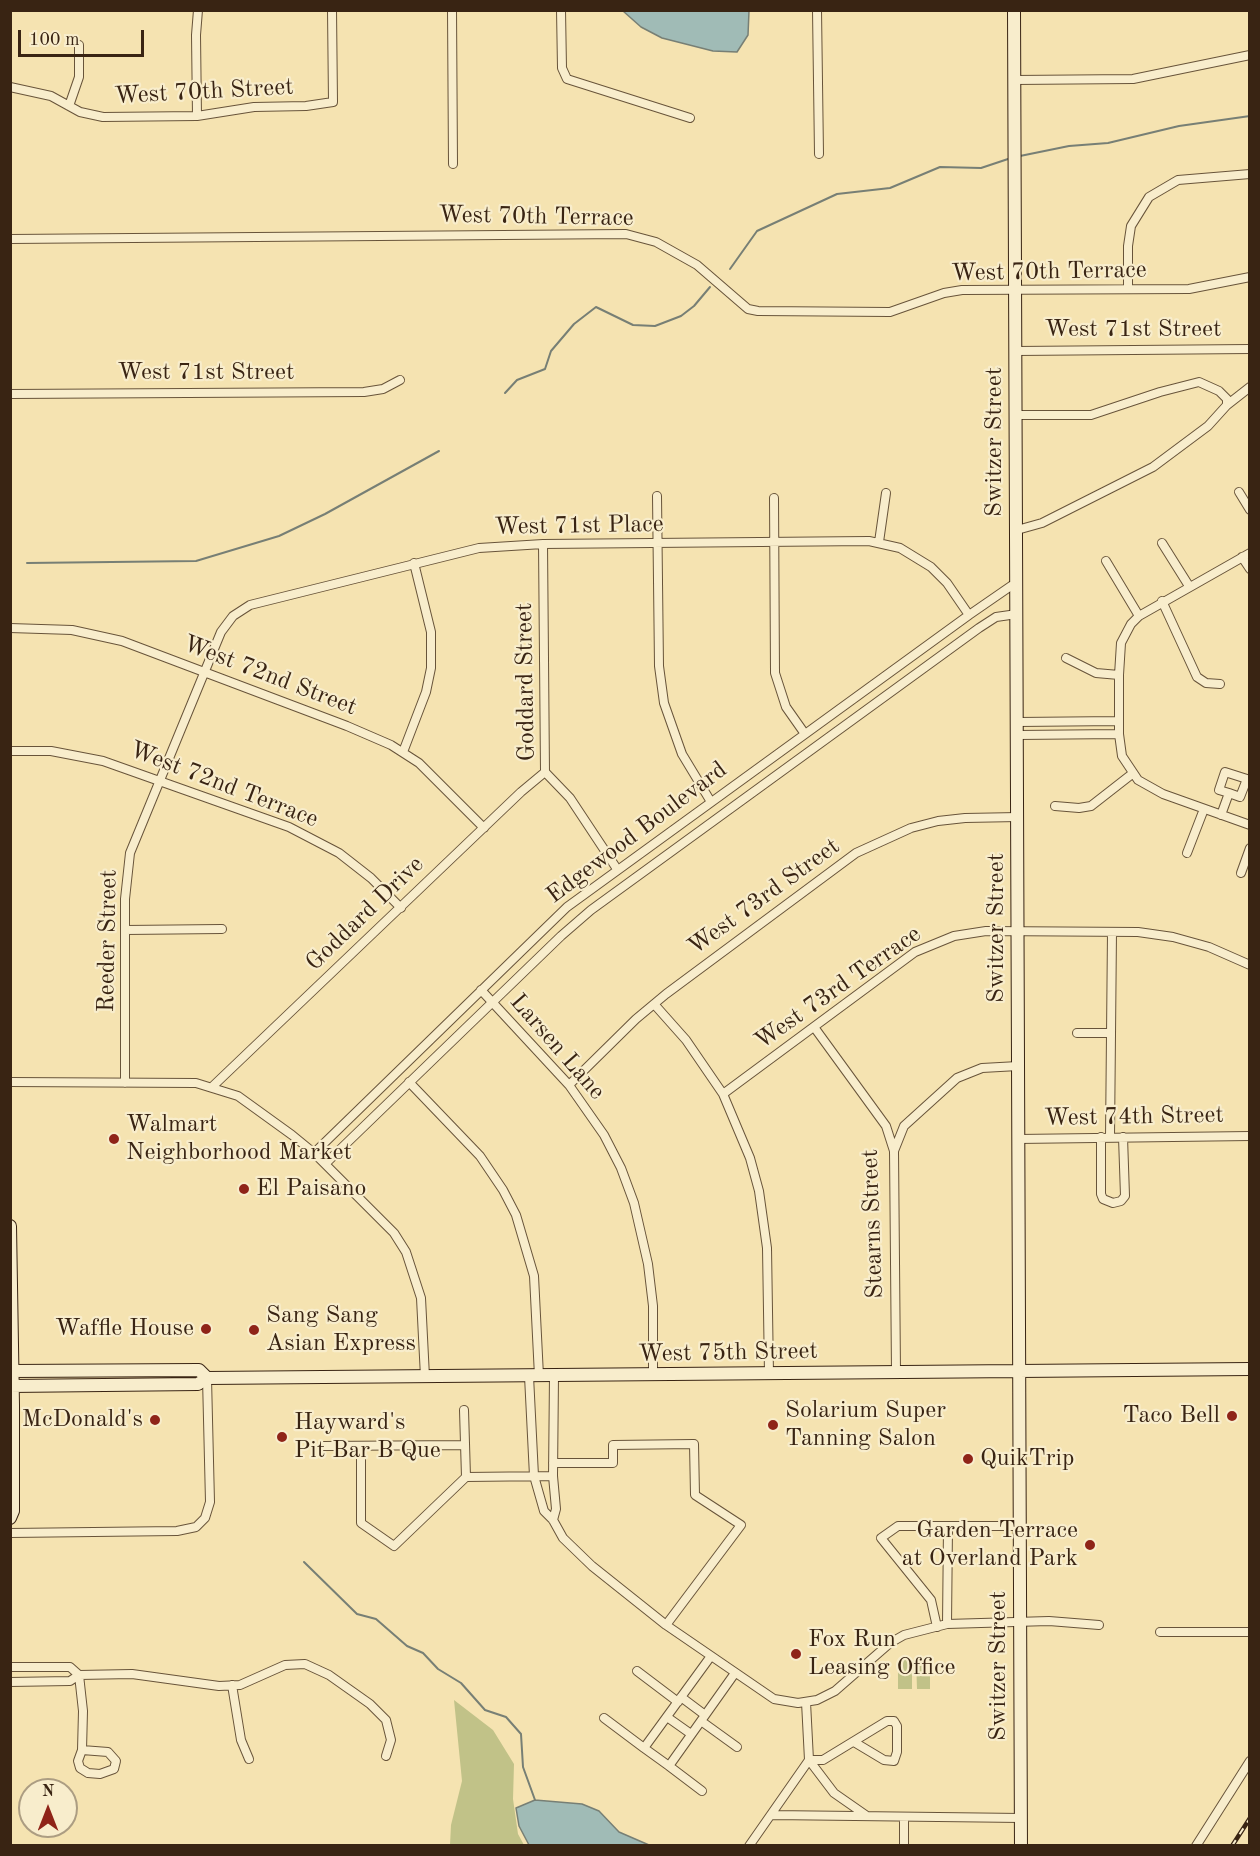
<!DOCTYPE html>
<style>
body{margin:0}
#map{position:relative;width:1260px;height:1856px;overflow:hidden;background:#f5e3b1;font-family:"Old Standard TT",serif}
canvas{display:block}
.frame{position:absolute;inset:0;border:12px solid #392413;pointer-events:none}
.north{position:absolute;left:18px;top:1778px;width:60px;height:60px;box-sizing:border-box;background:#f8edcc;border:2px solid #ac9d82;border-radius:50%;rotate:0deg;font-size:16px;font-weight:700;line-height:24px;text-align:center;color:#392413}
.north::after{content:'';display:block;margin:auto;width:21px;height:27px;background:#8f2418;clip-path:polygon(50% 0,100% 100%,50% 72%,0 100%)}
.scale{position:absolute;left:18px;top:30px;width:126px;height:27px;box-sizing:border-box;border:3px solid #392413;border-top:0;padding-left:8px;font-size:18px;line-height:21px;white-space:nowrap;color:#392413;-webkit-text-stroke:4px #f8edcc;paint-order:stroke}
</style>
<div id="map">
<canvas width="1260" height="1856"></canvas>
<div class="frame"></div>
<div class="north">N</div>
<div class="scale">100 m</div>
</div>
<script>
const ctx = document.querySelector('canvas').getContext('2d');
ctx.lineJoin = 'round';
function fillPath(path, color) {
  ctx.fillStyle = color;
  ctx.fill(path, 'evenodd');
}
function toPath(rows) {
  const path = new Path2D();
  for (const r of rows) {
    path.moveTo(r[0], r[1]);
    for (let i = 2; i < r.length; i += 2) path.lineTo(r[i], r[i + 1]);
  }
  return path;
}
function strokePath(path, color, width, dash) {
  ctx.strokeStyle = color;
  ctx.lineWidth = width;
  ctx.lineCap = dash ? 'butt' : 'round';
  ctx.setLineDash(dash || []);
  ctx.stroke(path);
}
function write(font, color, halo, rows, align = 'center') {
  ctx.font = font + ' "Old Standard TT",serif';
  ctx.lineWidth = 4.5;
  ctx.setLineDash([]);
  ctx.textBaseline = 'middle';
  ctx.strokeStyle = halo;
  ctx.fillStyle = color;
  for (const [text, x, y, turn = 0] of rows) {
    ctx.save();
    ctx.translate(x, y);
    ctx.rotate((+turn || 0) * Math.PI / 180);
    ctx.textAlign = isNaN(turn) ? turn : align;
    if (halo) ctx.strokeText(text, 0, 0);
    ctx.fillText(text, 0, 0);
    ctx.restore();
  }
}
fillPath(toPath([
 [912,1659,912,1689,898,1689,898,1660],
 [916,1659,930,1659,930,1689,917,1689],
 [454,1700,493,1730,514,1764,513,1799,518,1834,524,1845,450,1845,451,1825,462,1781]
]), '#c1c288');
const water = toPath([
 [623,11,749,11,748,35,737,52,713,51,662,38,641,27,623,11],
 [535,1800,582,1804,599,1811,619,1832,649,1845,529,1845,519,1826,516,1808,535,1800]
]);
fillPath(water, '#a0bbb6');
strokePath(water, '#777f75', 1.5);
strokePath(toPath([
 [1020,156,1069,146,1108,143,1179,126,1250,116],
 [730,269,757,231,837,194,890,188,940,167,981,168,1011,158],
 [505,393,517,380,545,369,551,351,574,324,596,307,633,325,655,326,681,316,694,306,710,287],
 [27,563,196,561,279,536,325,514,439,451],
 [304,1562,357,1614,376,1619,407,1646,423,1653,438,1669,461,1683,485,1710,506,1717,521,1734,523,1767,535,1800]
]), '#777f75', 2);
const street = toPath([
 [452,10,453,164],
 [561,10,562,68,567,79,690,118],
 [817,10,819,154],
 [1014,80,1133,79,1250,55],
 [10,87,51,96,80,112,103,117,197,116,254,107,306,106,333,102,332,10],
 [69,106,79,77,79,45],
 [197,116,196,35,198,10],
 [10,239,626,234,656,242,697,265,748,309,758,311,890,312,944,293,962,290,1189,289,1250,277],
 [1128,289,1128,246,1131,226,1149,197,1178,180,1250,174],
 [1016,351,1250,349],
 [10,394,364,392,383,389,400,380],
 [1227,405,1250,387],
 [1016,415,1091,415,1160,392,1199,382,1219,391,1227,399,1227,405,1208,426,1153,467,1042,523,1017,530],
 [1239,492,1250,510],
 [657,496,659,666,664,703,682,754,711,802],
 [774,498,775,673,786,707,805,734],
 [879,542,886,493],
 [1162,543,1189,586],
 [543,544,545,772,570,798,617,869],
 [1250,553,1139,616,1131,624,1121,643,1119,675,1119,734,1122,756,1138,780,1163,794,1250,825],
 [1242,557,1250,569],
 [1106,561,1139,616],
 [1162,601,1197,677,1206,683,1220,684],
 [10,628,72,630,122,641,347,726,391,745,419,763,484,828],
 [1066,658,1096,673,1119,675],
 [1018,722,1119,721],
 [1018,735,1119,734],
 [10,751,51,751,103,761,289,827,339,853,371,878,401,908],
 [403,752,426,692,431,668,431,632,414,563],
 [1055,806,1079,808,1091,806,1132,774],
 [1221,815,1229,793,1240,797,1247,779,1225,772,1219,790,1229,793],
 [1187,853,1204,809],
 [1241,873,1250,848],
 [125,930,222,929],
 [481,990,569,1085,604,1135,621,1168,634,1203,648,1264,653,1306,653,1375],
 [654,1004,686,1040,723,1094,750,1158,759,1191,767,1248,769,1374],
 [814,1027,886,1126,894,1151,896,1372],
 [1077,1033,1111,1033],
 [10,1082,196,1083,238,1096,292,1135,314,1153,394,1233,406,1252,421,1298,425,1377],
 [409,1082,480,1156,503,1190,516,1215,534,1276,539,1376],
 [125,1083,125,899,130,853,221,632,233,616,250,605,479,548,543,544,869,541,900,548,931,567,947,583,969,615],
 [569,1085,636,1019,666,994,856,853,911,828,938,821,965,818,1018,817],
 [213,1086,521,792,545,772],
 [723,1094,915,952,954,936,986,931,1138,932,1173,937,1209,947,1250,965],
 [1101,1137,1101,1194,1103,1199,1113,1203,1121,1201,1125,1196,1123,1137],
 [1110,1137,1112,932],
 [1018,1139,1250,1136],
 [894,1151,904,1126,957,1078,982,1068,1018,1066],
 [314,1153,567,907,969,615,1011,586,1017,585],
 [325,1164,561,936,591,910,979,628,996,617,1017,614],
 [529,1376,534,1476,544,1511,553,1520,563,1538,592,1566,666,1625,774,1699,798,1703,817,1700,835,1691,890,1643,904,1635,947,1624,1049,1621,1099,1625],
 [464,1410,466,1477],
 [323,1446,464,1445],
 [361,1446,361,1523,394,1546,466,1477,553,1476],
 [553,1463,613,1463,613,1445,694,1444,695,1495,741,1525,666,1625],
 [553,1520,556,1509,553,1476,554,1376],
 [10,1533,177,1531,196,1527,205,1518,210,1502,207,1378],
 [947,1624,948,1527],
 [937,1627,931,1600,881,1538,898,1526,1019,1526],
 [1160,1632,1250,1632],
 [711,1656,644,1748,669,1766,735,1673],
 [10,1667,70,1667,79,1675],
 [637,1671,678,1702],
 [79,1675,83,1711,82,1750,78,1761,80,1768,88,1773,100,1774,114,1769,116,1761,108,1752,82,1750],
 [10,1682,70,1681,79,1675,132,1674,219,1686,240,1685,285,1665,305,1664,329,1675,370,1704,386,1720,391,1740,386,1756],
 [232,1685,241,1740,249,1759],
 [681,1697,705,1715],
 [806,1702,809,1760],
 [667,1717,691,1734],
 [604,1718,644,1748],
 [701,1721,737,1747],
 [809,1760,823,1760,887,1721,894,1721,897,1726,897,1752,894,1761,884,1760,854,1742],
 [809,1760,834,1793,867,1816],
 [669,1766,702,1791],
 [772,1815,1021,1818],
 [904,1817,904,1846],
 [749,1846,809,1760],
 [1196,1846,1250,1761]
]);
const secondary = toPath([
 [1014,10,1021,1846],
 [10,1226,13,1405,13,1511,10,1518],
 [10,1371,199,1370,207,1378],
 [10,1386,198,1384,207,1378,1250,1369]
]);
strokePath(street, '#68543a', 10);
strokePath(secondary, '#392413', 14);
strokePath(street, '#f8edcc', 8);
strokePath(secondary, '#f8edcc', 12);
const rail = toPath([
 [1232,1846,1250,1818]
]);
strokePath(rail, '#392413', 4.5);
strokePath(rail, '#f8edcc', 2, [7]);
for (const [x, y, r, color] of [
 [114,1139,6,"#8f2418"],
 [244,1189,6,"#8f2418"],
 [206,1329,6,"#8f2418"],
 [254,1330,6,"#8f2418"],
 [1232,1416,6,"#8f2418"],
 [155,1420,6,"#8f2418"],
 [773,1425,6,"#8f2418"],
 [282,1437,6,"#8f2418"],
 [968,1459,6,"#8f2418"],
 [1090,1545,6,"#8f2418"],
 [796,1654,6,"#8f2418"]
]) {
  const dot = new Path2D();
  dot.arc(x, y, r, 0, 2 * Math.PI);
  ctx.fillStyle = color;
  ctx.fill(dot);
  strokePath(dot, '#f8edcc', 2);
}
write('24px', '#392413', '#f8edcc', [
 ["West 70th Street",204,92,-3],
 ["West 70th Terrace",536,217,1],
 ["West 70th Terrace",1049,272,-1],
 ["West 71st Street",1133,330],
 ["West 71st Street",206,373],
 ["Switzer Street",995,442,-90],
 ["West 71st Place",579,526,-1],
 ["West 72nd Street",270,676,21],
 ["Goddard Street",526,682,-91],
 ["West 72nd Terrace",224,785,21],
 ["Edgewood Boulevard",637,833,-37],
 ["West 73rd Street",764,897,-36],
 ["Goddard Drive",365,914,-44],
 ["Switzer Street",997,928,-90],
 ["Reeder Street",108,941,-89],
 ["West 73rd Terrace",838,988,-35],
 ["Larsen Lane",557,1047,49],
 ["West 74th Street",1134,1117,-1],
 ["Stearns Street",873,1224,-92],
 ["West 75th Street",728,1353,-1],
 ["Switzer Street",999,1666,-90]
]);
write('24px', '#392413', '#f8edcc', [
 ["Walmart",126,1125],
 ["Neighborhood Market",126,1153],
 ["El Paisano",256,1189],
 ["Sang Sang",266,1316],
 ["Asian Express",266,1344],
 ["Waffle House",194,1329,"right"],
 ["Solarium Super",785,1411],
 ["Tanning Salon",785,1439],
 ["Taco Bell",1220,1416,"right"],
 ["McDonald's",143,1420,"right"],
 ["Hayward's",294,1423],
 ["Pit Bar B Que",294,1451],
 ["QuikTrip",980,1459],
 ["Garden Terrace",1078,1531,"right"],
 ["at Overland Park",1078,1559,"right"],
 ["Fox Run",808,1640],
 ["Leasing Office",808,1668]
], 'left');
</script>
